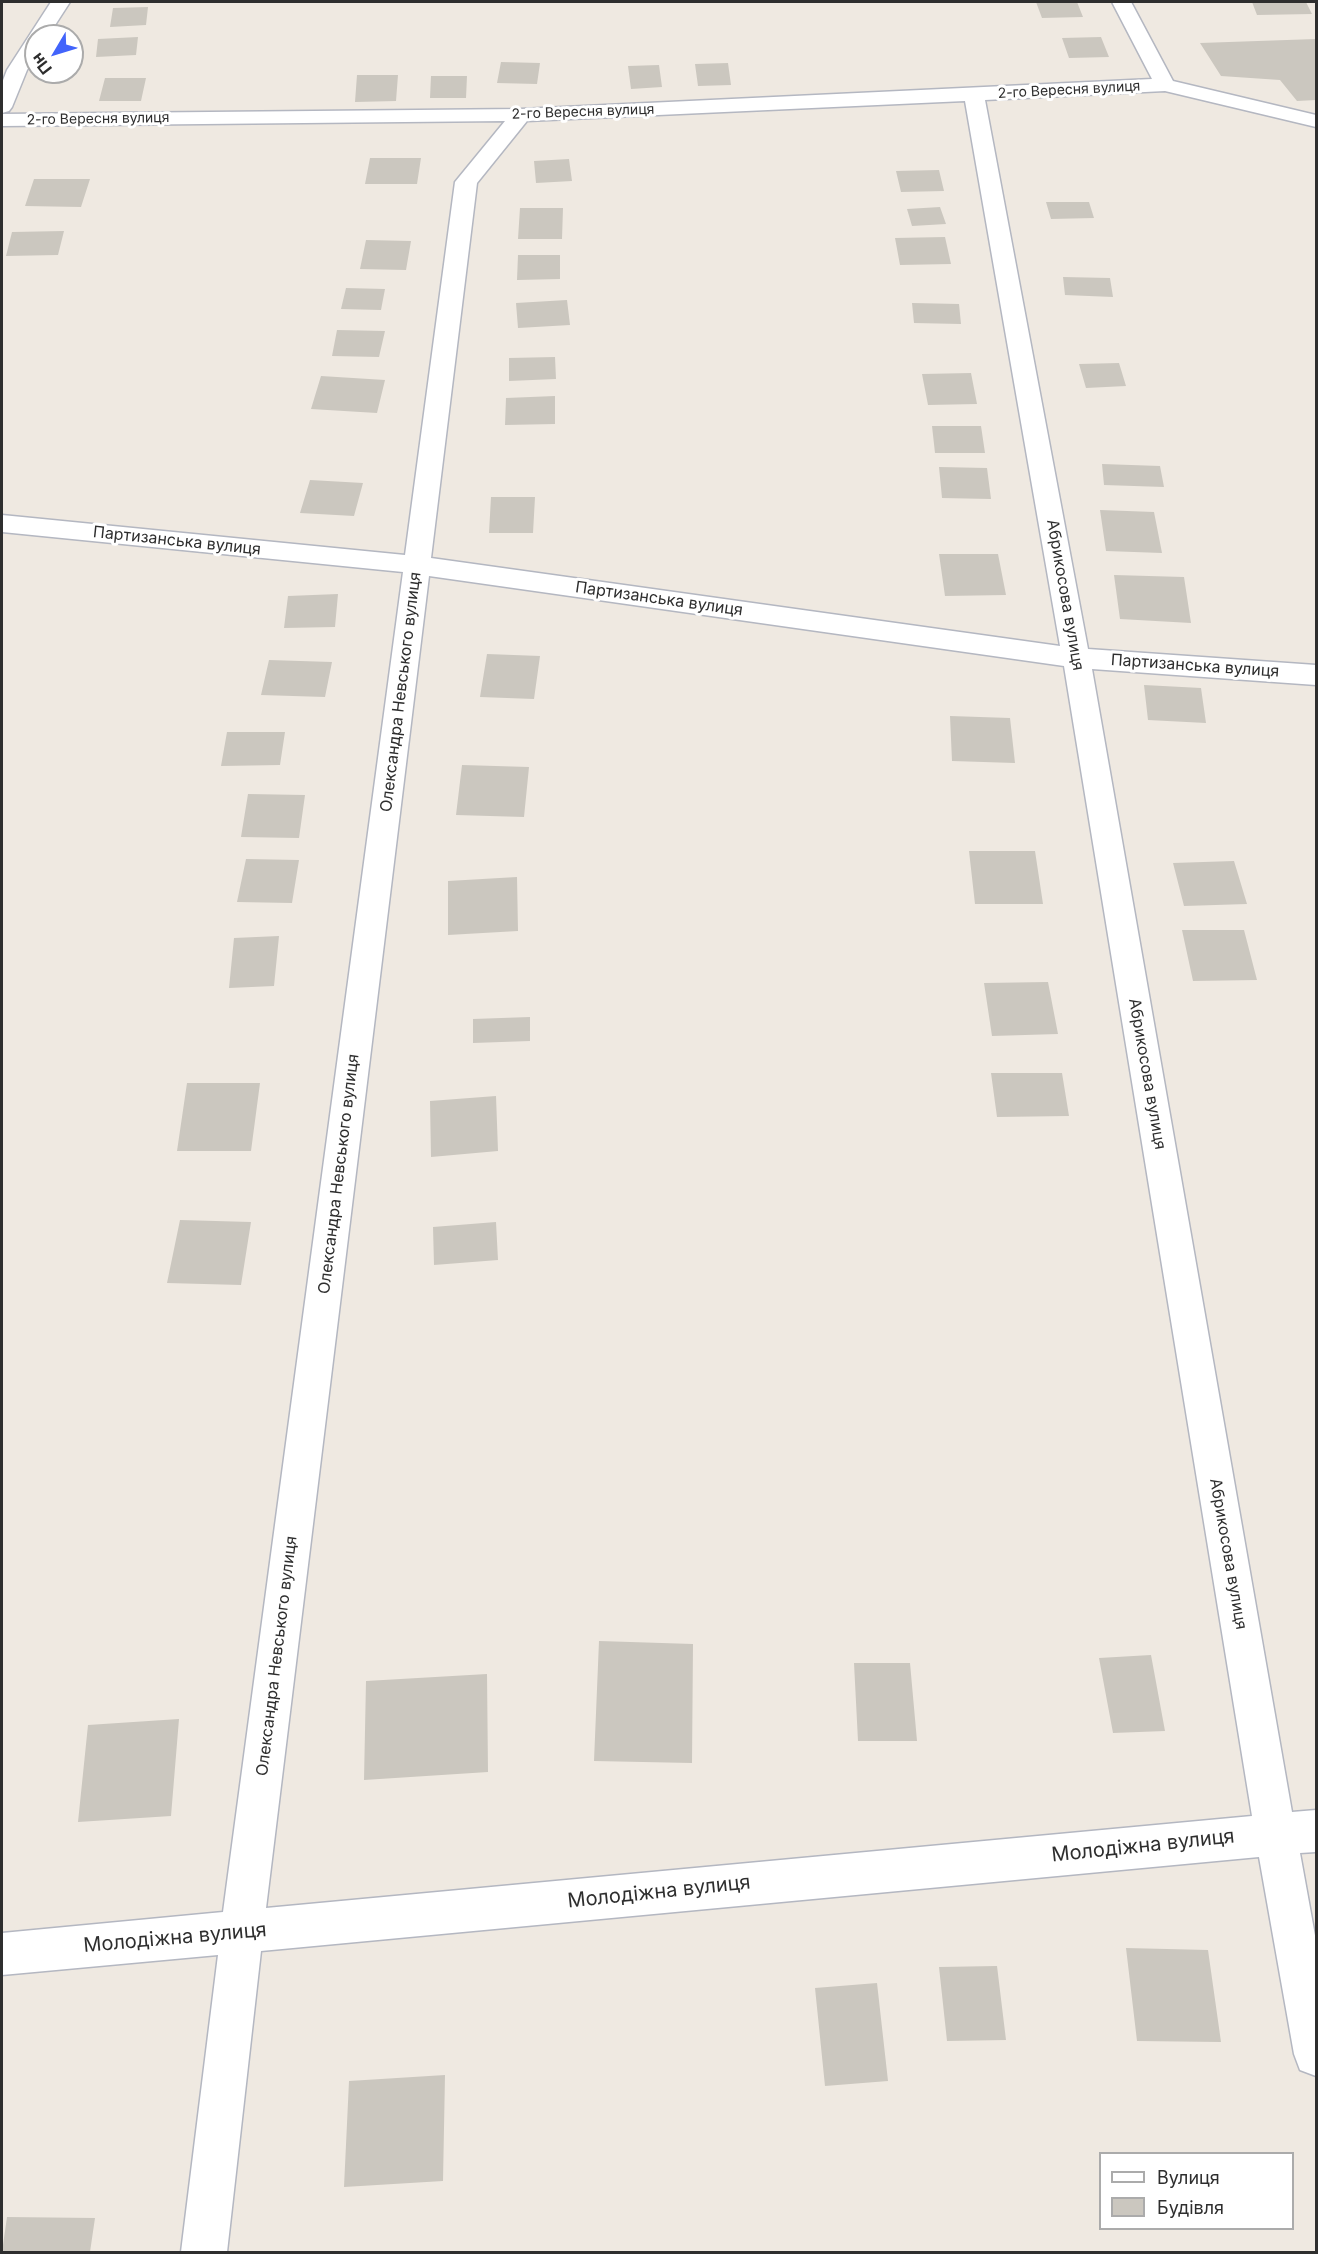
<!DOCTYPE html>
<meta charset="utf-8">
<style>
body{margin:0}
#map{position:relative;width:1318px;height:2254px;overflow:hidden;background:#efe9e1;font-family:Inter,sans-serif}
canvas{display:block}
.frame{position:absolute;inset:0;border:3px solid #2e2e2e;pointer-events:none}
.legend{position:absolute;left:1099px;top:2152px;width:195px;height:78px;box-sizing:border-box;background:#fff;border:2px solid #ababab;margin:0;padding:8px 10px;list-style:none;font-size:18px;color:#2e2e2e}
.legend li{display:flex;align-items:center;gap:12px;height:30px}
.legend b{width:30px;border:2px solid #ababab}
.north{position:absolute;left:24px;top:24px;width:60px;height:60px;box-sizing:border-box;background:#fff;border:2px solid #ababab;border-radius:50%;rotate:232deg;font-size:16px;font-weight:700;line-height:24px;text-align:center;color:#2e2e2e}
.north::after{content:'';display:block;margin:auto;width:21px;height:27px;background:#4264fb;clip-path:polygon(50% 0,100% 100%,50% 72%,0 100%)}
</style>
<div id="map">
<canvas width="1318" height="2254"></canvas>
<div class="frame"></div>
<ul class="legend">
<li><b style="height:8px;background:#fff"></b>Вулиця</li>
<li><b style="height:16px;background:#cbc7bf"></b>Будівля</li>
</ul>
<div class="north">Пн</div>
</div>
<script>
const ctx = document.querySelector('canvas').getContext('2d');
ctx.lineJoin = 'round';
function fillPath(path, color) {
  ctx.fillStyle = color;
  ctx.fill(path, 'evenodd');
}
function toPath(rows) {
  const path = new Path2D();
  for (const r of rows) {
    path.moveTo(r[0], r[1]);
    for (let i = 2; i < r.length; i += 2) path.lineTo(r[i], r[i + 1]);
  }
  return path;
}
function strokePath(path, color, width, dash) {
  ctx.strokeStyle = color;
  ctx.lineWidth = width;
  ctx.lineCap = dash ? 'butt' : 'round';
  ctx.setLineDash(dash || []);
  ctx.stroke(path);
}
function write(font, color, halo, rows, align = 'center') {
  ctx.font = font + ' Inter,sans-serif';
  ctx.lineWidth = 6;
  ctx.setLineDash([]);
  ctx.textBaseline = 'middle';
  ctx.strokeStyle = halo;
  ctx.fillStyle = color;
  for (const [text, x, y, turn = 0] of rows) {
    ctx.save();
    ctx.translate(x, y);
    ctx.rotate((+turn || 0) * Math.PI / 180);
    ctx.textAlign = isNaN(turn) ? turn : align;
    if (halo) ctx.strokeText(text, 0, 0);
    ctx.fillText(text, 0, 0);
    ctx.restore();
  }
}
fillPath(toPath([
 [1036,2,1077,2,1083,17,1042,18],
 [1252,2,1306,2,1312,14,1257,15],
 [148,7,146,25,110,27,113,8],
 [138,37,136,55,96,57,98,39],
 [1101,37,1109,57,1069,58,1062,38],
 [1316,39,1316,100,1297,101,1280,80,1221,76,1200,43],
 [501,62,540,63,537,84,497,83],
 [728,63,731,85,698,86,695,64],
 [659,65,662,87,631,89,628,66],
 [357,75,398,75,396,101,355,102],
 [431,76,467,76,466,98,430,98],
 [105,78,146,78,141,101,99,101],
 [370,158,421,158,417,184,365,184],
 [569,159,572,181,536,183,534,161],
 [939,170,944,191,901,192,896,171],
 [34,179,90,179,81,207,25,206],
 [1046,202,1089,202,1094,218,1051,219],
 [940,207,946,224,912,226,907,209],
 [520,208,563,208,562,239,518,239],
 [64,231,58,255,6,256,12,232],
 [945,237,951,264,900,265,895,238],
 [366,240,411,241,406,270,360,269],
 [518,255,560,255,560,279,517,280],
 [1063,277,1110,278,1113,297,1065,295],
 [346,288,385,289,381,310,341,309],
 [567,300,570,325,518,328,516,303],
 [912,303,959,304,961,324,914,323],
 [337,330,385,331,379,357,332,356],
 [555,357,556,379,509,381,509,358],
 [1119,363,1126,386,1086,388,1079,364],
 [971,373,977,404,928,405,922,374],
 [321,376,385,380,377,413,311,409],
 [555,396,555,424,505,425,506,398],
 [932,426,981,426,985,453,935,453],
 [1102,464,1160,466,1164,487,1104,485],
 [939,467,987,468,991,499,942,498],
 [310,480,363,483,354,516,300,513],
 [491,497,535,497,533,533,489,533],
 [1100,510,1154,512,1162,553,1106,551],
 [939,554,998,554,1006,595,945,596],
 [1114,575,1184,577,1191,623,1120,619],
 [338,594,335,627,284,628,288,596],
 [487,654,540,656,534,699,480,697],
 [269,660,332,662,325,697,261,695],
 [1144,685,1201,688,1206,723,1148,720],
 [950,716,1010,718,1015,763,952,761],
 [227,732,285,732,280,765,221,766],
 [462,765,529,767,524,817,456,815],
 [248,794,305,795,299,838,241,837],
 [969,851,1035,851,1043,904,975,904],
 [246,859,299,860,292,903,237,902],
 [1234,861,1247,904,1184,906,1173,863],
 [517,877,518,931,448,935,448,881],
 [1182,930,1244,930,1257,980,1193,981],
 [279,936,274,986,229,988,234,938],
 [1048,982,1058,1034,992,1036,984,983],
 [530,1017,530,1041,473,1043,473,1019],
 [991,1073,1062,1073,1069,1116,997,1117],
 [187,1083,260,1083,251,1151,177,1151],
 [496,1096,498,1151,431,1157,430,1101],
 [180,1220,251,1222,241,1285,167,1283],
 [496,1222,498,1260,434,1265,433,1227],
 [599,1641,693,1644,692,1763,594,1761],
 [1151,1655,1165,1731,1113,1733,1099,1658],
 [854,1663,910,1663,917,1741,858,1741],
 [487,1674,488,1772,364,1780,366,1681],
 [179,1719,171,1816,78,1822,88,1725],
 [1126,1948,1208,1950,1221,2042,1137,2041],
 [997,1966,1006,2040,947,2041,939,1967],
 [877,1983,888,2081,825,2086,815,1988],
 [445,2075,443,2181,344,2187,349,2081],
 [7,2217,95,2218,90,2252,2,2252]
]), '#cbc7bf');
const minor = toPath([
 [51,2,70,2,48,36,36,36,36,56,27,70,12,107,9,111,2,113,2,83,7,70,51,2],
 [1112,2,1131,2,1173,81,1316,115,1316,127,1165,91,985,100,1088,649,1316,665,1316,685,1092,669,1292,1812,1316,1810,1316,1852,1300,1853,1316,1941,1316,2076,1300,2070,1294,2054,1259,1857,261,1951,227,2252,181,2252,218,1955,2,1975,2,1933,223,1912,403,572,2,532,2,515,405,555,455,182,505,121,2,126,2,114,521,109,1152,79,1112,2],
 [965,101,1060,646,431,558,477,183,527,121,965,101],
 [429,576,1064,666,1252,1816,266,1908,429,576]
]);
strokePath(minor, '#b4b7c1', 3);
fillPath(minor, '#fff');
write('14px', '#2e2e2e', '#fff', [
 ["2-го Вересня вулиця",1069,90,-3],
 ["2-го Вересня вулиця",583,112,-2],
 ["2-го Вересня вулиця",98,119,-1]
]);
write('16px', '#2e2e2e', '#fff', [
 ["Партизанська вулиця",177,541,6],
 ["Абрикосова вулиця",1065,595,80],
 ["Партизанська вулиця",659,599,8],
 ["Партизанська вулиця",1195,666,4],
 ["Олександра Невського вулиця",401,692,-83],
 ["Абрикосова вулиця",1147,1074,80],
 ["Олександра Невського вулиця",339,1174,-83],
 ["Абрикосова вулиця",1228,1554,80],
 ["Олександра Невського вулиця",277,1656,-83]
]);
write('20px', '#2e2e2e', '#fff', [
 ["Молодіжна вулиця",1143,1846,-6],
 ["Молодіжна вулиця",659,1892,-6],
 ["Молодіжна вулиця",175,1938,-5]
]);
</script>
